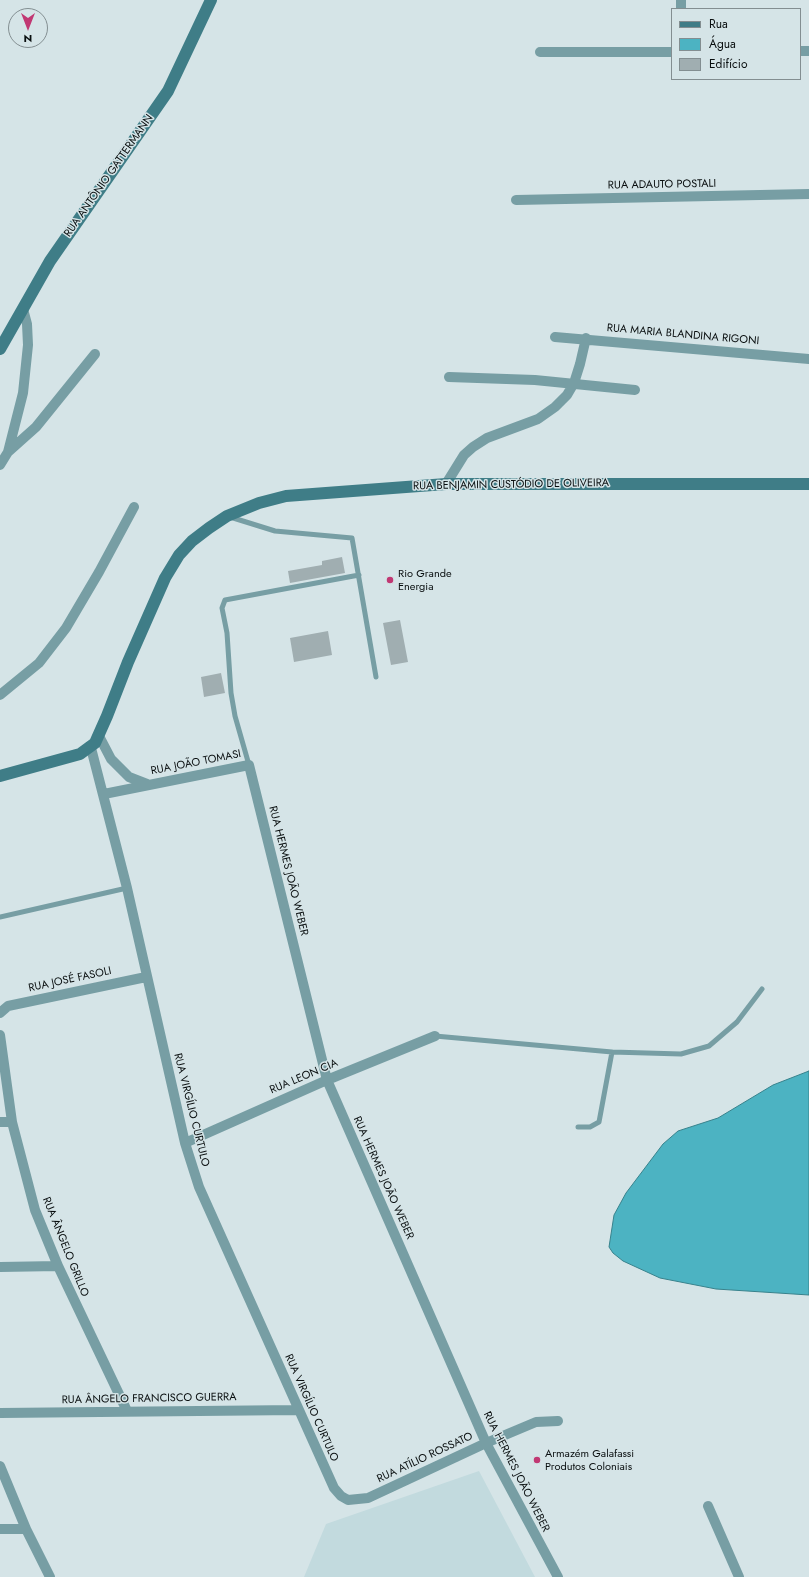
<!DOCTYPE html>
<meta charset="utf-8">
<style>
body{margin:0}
#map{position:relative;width:809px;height:1577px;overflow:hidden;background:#d5e4e7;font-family:Jost,sans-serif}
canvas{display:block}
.legend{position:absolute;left:671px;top:8px;width:130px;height:72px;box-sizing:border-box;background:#d5e4e7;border:1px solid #838e91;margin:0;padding:5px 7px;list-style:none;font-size:12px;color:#090e0f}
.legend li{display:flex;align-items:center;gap:8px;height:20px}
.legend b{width:20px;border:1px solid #838e91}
.north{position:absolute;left:8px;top:8px;width:40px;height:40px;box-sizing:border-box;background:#d5e4e7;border:1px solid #838e91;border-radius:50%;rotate:180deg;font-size:11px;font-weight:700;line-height:16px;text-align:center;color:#090e0f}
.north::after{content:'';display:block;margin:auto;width:14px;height:18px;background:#c13873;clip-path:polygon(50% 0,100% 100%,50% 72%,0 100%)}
</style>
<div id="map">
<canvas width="809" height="1577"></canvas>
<ul class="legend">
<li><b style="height:5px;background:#3f7d87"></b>Rua</li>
<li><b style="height:11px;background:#4cb3c2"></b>Água</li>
<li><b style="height:11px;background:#a0aeb1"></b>Edifício</li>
</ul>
<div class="north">N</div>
</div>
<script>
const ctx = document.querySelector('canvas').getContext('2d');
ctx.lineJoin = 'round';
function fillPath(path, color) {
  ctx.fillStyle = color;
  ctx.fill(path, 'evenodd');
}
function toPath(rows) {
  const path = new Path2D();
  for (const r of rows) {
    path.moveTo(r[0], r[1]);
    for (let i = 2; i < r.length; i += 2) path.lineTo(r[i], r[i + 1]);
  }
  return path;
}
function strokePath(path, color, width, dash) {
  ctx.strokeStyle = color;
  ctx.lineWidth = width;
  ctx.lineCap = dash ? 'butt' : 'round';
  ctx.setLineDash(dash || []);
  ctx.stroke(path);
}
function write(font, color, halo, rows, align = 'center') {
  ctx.font = font + ' Jost,sans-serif';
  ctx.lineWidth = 3;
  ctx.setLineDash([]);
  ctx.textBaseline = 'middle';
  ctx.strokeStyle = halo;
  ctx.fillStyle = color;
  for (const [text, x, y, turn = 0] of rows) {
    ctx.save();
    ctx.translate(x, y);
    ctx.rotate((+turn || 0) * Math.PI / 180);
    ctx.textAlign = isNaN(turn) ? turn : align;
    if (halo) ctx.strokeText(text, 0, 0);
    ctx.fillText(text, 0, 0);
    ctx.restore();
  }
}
fillPath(toPath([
 [479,1471,535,1577,304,1577,326,1524]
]), '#c2dade');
const water = toPath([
 [809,1071,809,1295,716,1289,660,1278,623,1261,613,1253,609,1247,614,1215,626,1193,663,1144,678,1131,718,1118,773,1085,809,1071]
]);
fillPath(water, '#4cb3c2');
strokePath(water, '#38828c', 1);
fillPath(toPath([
 [342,557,345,573,290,583,288,571,322,565,322,561],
 [400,620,408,662,391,665,383,623],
 [328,631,332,655,294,662,290,638],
 [221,673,225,693,204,697,201,677]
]), '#a0aeb1');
strokePath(toPath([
 [230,517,275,531,352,538,376,677],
 [249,765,235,716,231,693,227,633,222,608,225,600,359,575],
 [0,917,127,888],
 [435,1036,612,1052,681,1054,709,1046,737,1022,762,989],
 [578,1127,590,1127,599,1122,612,1052]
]), '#779ea4', 5);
strokePath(toPath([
 [681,0,681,9],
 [800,51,809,51],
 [540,52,672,52],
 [516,200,809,194],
 [555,337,809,359],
 [449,377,535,380,635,390],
 [8,452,36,427,95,354],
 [0,465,8,452,23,393,28,345,27,324,23,309],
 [446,484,464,455,473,447,487,438,538,419,555,407,567,395,574,383,580,364,586,338],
 [0,695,39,663,66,628,99,572,134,507],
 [99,736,111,759,129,777,147,784],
 [91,748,127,888,185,1143,199,1187,334,1488,341,1496,348,1500,368,1498,486,1443,536,1422,558,1421],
 [104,794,249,765,327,1080,486,1443,558,1577],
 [0,1013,8,1006,146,977],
 [0,1035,12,1122,35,1210,58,1266,127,1411],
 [0,1122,12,1122],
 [185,1143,327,1080,435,1036],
 [0,1267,58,1266],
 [0,1413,298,1410],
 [0,1466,26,1529,50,1577],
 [708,1506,739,1577],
 [0,1529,26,1529]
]), '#779ea4', 10);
strokePath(toPath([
 [0,349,50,261,168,91,211,0],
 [0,776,80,754,95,743,107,716,128,662,165,578,179,555,192,541,209,528,227,516,259,503,286,496,446,484,809,484]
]), '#3f7d87', 12);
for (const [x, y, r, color] of [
 [390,580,4,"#c13873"],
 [537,1460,4,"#c13873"]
]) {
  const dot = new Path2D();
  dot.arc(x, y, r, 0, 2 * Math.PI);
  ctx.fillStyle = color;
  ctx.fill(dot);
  strokePath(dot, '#d5e4e7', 1.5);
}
write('11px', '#090e0f', '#d5e4e7', [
 ["RUA ANTÔNIO GATTERMANN",109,176,-55],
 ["RUA ADAUTO POSTALI",662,185,-1],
 ["RUA MARIA BLANDINA RIGONI",683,335,5],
 ["RUA BENJAMIN CUSTÓDIO DE OLIVEIRA",511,485,-1],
 ["RUA JOÃO TOMASI",196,763,-11],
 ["RUA HERMES JOÃO WEBER",288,871,76],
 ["RUA JOSÉ FASOLI",70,980,-12],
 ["RUA LEON CIA",304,1077,-23],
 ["RUA VIRGÍLIO CURTULO",191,1110,76],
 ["RUA HERMES JOÃO WEBER",383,1178,66],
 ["RUA ÂNGELO GRILLO",65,1247,68],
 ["RUA ÂNGELO FRANCISCO GUERRA",149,1399,-1],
 ["RUA VIRGÍLIO CURTULO",311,1408,66],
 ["RUA ATÍLIO ROSSATO",425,1458,-25],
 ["RUA HERMES JOÃO WEBER",516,1472,63]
]);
write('11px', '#090e0f', '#d5e4e7', [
 ["Rio Grande",398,574],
 ["Energia",398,587],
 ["Armazém Galafassi",545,1454],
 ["Produtos Coloniais",545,1467]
], 'left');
</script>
